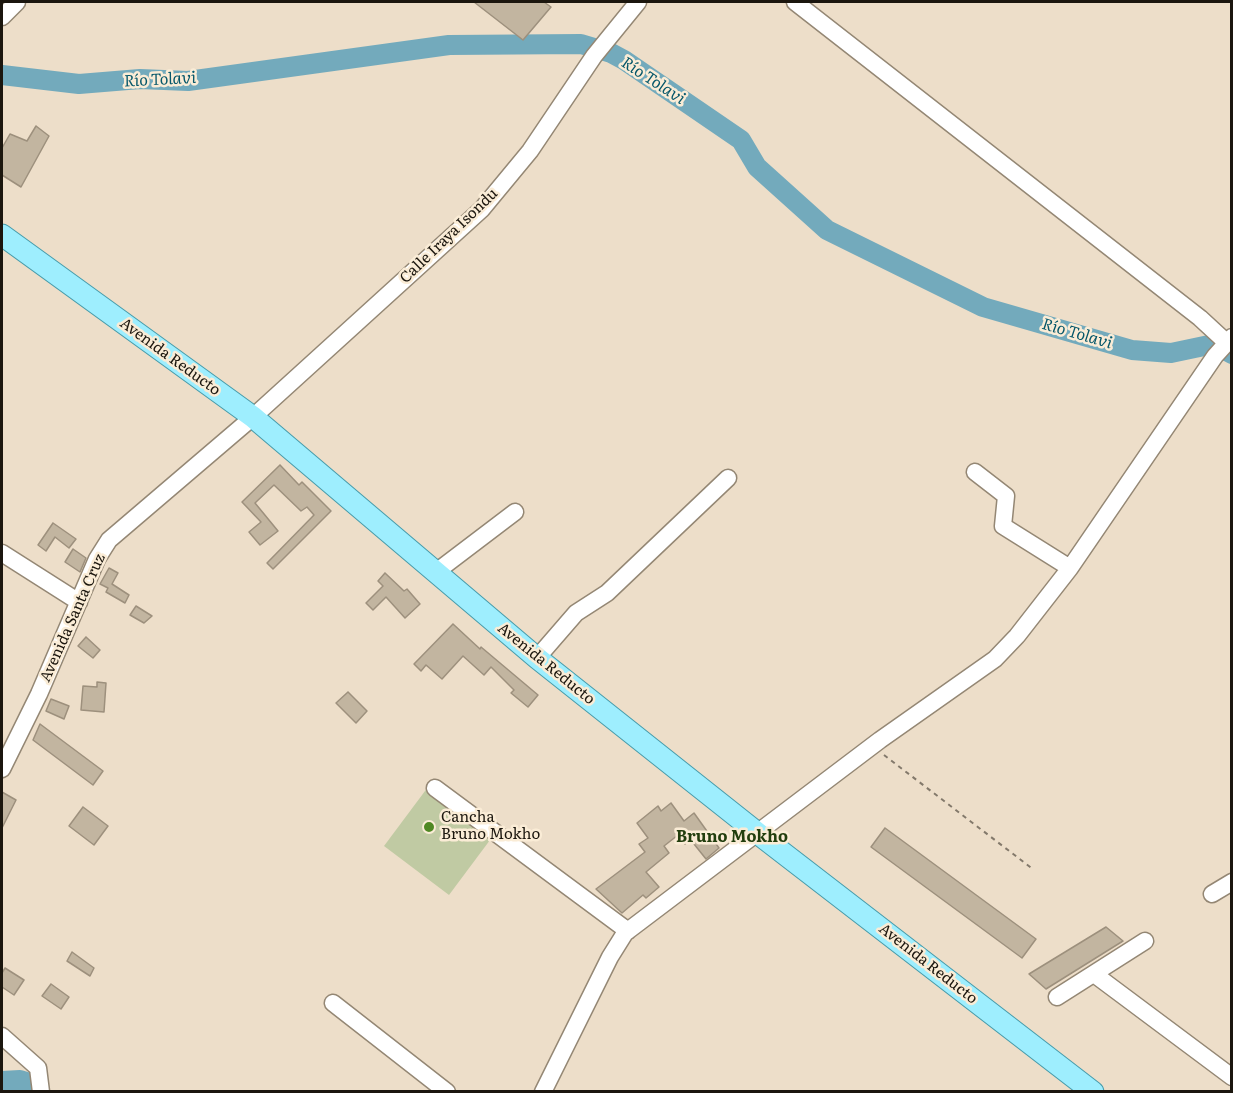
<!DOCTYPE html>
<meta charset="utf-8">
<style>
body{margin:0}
#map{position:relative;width:1233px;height:1093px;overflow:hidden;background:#eddec9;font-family:Literata,serif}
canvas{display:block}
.frame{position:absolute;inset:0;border:3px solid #1b160e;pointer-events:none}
</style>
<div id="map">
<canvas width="1233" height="1093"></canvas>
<div class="frame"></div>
</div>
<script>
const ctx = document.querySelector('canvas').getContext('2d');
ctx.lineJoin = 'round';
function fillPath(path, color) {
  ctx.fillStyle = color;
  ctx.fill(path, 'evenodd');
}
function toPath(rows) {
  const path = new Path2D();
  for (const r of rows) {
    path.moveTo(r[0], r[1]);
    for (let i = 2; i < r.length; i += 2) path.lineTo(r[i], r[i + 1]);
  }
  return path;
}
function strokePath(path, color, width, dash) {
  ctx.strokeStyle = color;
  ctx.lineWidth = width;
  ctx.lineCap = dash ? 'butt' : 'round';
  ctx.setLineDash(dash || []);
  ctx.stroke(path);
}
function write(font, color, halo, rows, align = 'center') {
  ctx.font = font + ' Literata,serif';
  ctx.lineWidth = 5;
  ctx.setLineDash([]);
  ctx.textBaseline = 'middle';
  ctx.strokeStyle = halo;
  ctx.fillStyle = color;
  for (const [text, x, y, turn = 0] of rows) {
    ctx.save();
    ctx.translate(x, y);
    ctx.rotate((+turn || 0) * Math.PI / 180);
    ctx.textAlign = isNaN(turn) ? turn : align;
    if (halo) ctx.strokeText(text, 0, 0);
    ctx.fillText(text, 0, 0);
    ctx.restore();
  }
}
fillPath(toPath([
 [428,787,493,836,449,895,384,846]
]), '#c0caa3');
strokePath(toPath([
 [2,75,79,84,140,79,188,81,449,45,581,44,611,53,624,60,741,140,757,167,827,230,983,307,1132,350,1171,353,1209,345,1221,348,1232,354],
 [2,1081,20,1080,30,1083]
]), '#73aabc', 20);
const building = toPath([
 [474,2,544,2,551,7,523,40,474,2],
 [36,126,49,136,21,187,2,175,2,148,10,134,27,141,36,126],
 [280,465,299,485,302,482,331,511,273,569,267,563,314,515,307,507,301,511,274,485,255,503,278,531,260,545,249,532,261,522,242,502,280,465],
 [53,523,76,539,69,548,55,537,46,551,38,545,53,523],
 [73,549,86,558,80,572,65,562,73,549],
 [109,568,118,573,112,584,129,595,125,603,106,592,108,588,100,584,109,568],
 [385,573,404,591,407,589,420,604,405,618,386,597,373,610,366,603,383,586,378,581,385,573],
 [136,606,152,616,144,623,130,615,136,606],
 [453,624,480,649,481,647,538,695,528,707,511,693,514,690,491,667,484,675,463,656,442,679,426,665,421,671,414,664,453,624],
 [86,637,100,650,93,658,78,646,86,637],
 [97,682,106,683,104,712,81,710,83,686,97,687,97,682],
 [348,692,367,711,356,723,336,703,348,692],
 [51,699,69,706,64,719,46,711,51,699],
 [40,724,103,771,93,785,33,740,40,724],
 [2,792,16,800,2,828,2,792],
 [671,803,684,821,694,813,719,848,706,859,690,839,685,844,678,835,664,846,669,853,646,872,659,887,646,898,643,895,622,913,596,889,645,852,639,844,648,838,637,823,658,806,661,811,671,803],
 [83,807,108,826,94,845,69,826,83,807],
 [885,828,1036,939,1022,958,871,847,885,828],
 [1106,927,1123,941,1046,989,1029,974,1106,927],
 [72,952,94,968,90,976,67,961,72,952],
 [5,968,24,980,14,995,2,987,2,973,5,968],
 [51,984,69,997,61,1009,42,996,51,984]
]);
fillPath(building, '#c2b5a0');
strokePath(building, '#9d907d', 1.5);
const minor = toPath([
 [795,2,1200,318,1226,342],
 [2,17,17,2],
 [975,472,1006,496,1003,526,1070,568],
 [2,553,79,602],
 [436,572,515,512],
 [537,658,576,613,607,593,728,478],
 [2,769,39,694,97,559,109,540,253,417,482,209,530,151,594,56,638,2],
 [435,788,628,931],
 [1212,894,1232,882],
 [1094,974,1232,1077],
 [1057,997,1145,941],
 [333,1003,447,1092],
 [2,1036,38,1068,41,1092],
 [543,1092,610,957,625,933,880,740,995,659,1017,636,1070,568,1215,356,1232,337]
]);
const major = toPath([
 [2,235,253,417,537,658,765,839,1093,1092]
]);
strokePath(minor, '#948774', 19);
strokePath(major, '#479baa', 23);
strokePath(toPath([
 [884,755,1034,870]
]), '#83796b', 2, [4.5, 4.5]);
strokePath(minor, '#fff', 16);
strokePath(major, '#9eeefe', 21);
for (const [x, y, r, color] of [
 [429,827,6,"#4f8823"]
]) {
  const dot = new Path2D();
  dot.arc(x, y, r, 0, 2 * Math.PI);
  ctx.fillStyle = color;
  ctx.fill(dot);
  strokePath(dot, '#faecd6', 2);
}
write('15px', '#1b160e', '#faecd6', [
 ["Calle Iraya Isondu",449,236,-44],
 ["Avenida Reducto",170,357,36],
 ["Avenida Santa Cruz",73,618,-66],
 ["Avenida Reducto",546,664,39],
 ["Avenida Reducto",928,964,38]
]);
write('15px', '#1b160e', '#faecd6', [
 ["Cancha",441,818],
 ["Bruno Mokho",441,835]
], 'left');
write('italic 16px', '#06576a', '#faecd6', [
 ["Río Tolavi",160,80,-3],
 ["Río Tolavi",653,81,33],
 ["Río Tolavi",1077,334,16]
]);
write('bold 16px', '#223e0e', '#faecd6', [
 ["Bruno Mokho",732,837]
]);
</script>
